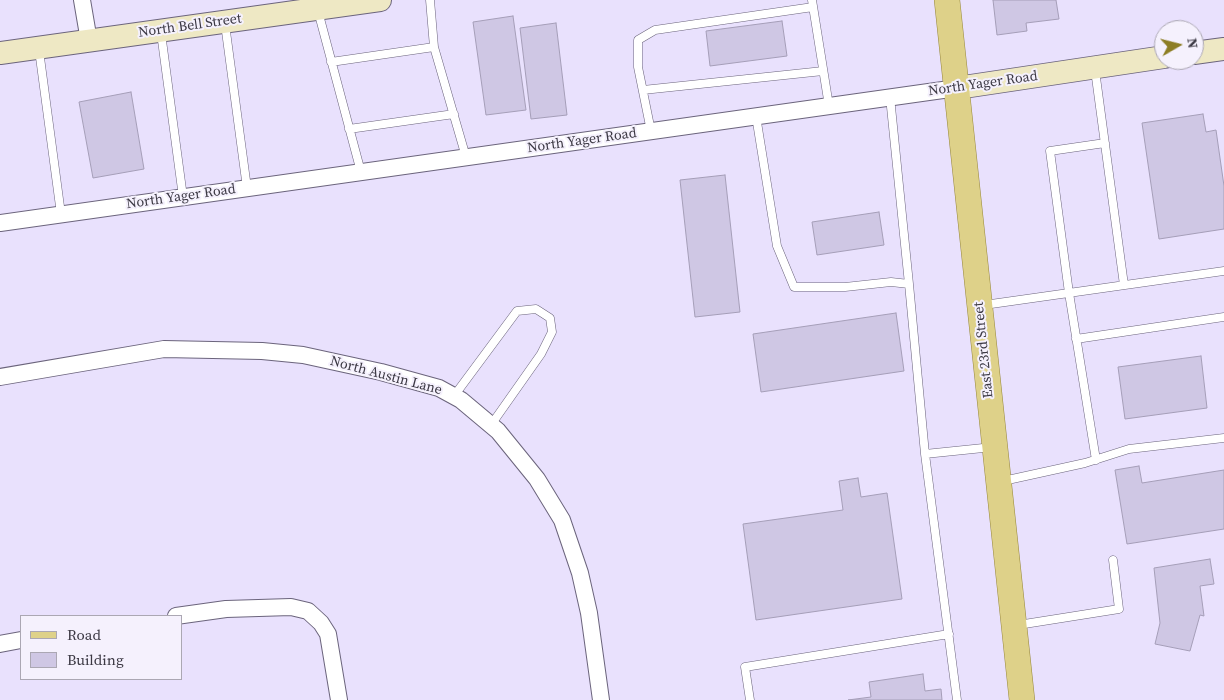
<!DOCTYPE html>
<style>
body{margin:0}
#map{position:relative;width:1224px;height:700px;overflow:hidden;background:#e9e1fd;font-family:"Source Serif 4",serif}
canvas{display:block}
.legend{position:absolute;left:20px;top:615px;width:162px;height:65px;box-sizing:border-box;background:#f5f1fd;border:1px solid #aba7b3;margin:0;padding:6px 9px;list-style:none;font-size:15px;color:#3b3843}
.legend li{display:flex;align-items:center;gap:10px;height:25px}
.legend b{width:25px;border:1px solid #aba7b3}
.north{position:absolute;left:1154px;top:20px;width:50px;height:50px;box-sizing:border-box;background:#f5f1fd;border:1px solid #aba7b3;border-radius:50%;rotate:82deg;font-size:14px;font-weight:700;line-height:20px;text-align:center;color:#3b3843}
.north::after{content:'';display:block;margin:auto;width:18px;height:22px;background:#8d7e25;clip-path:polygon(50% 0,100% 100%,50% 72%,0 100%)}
</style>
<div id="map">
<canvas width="1224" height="700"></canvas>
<ul class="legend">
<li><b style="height:6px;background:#ded189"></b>Road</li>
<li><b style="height:14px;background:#cfc7e4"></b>Building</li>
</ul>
<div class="north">N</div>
</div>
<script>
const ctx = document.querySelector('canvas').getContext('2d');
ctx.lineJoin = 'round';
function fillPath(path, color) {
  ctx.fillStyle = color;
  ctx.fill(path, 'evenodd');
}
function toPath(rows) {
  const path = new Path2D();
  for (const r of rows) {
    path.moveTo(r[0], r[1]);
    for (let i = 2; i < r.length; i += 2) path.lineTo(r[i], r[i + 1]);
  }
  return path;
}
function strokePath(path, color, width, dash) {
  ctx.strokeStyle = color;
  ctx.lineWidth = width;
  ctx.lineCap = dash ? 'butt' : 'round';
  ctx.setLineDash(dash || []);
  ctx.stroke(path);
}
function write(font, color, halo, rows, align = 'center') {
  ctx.font = font + ' "Source Serif 4",serif';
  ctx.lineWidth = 4;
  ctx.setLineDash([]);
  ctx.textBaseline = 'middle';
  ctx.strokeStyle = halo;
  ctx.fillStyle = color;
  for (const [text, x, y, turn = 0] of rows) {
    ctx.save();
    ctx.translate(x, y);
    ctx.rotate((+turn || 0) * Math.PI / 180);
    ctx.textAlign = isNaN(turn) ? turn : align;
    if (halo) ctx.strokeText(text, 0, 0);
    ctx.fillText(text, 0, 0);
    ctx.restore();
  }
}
const building = toPath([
 [993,0,1056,0,1059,19,1026,23,1027,31,997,35,993,0],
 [513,16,526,110,486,115,473,22,513,16],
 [782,21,787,56,710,66,706,31,782,21],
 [556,23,567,115,531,119,520,28,556,23],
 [131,92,144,169,93,178,79,102,131,92],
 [1203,114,1206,132,1216,130,1224,186,1224,229,1159,239,1142,123,1203,114],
 [725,175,740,312,695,317,680,180,725,175],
 [879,212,884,245,817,255,812,222,879,212],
 [896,313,904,371,761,392,753,334,896,313],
 [1201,356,1207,408,1125,419,1118,367,1201,356],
 [1139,466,1142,483,1224,470,1224,529,1127,544,1115,470,1139,466],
 [858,478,861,497,887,493,902,599,756,620,743,524,843,510,839,481,858,478],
 [1210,559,1214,584,1200,586,1204,616,1200,615,1190,651,1155,644,1160,623,1154,568,1210,559],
 [923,674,925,691,941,689,942,700,848,700,871,697,869,682,923,674]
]);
fillPath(building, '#cfc7e4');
strokePath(building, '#a59eb8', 1);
const lane = toPath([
 [812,0,829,106],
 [318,11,361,172],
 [225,24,247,188],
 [161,33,183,197],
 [434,47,466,157],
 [39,50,61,214],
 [331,62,434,47,430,0],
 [1095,70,1124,285],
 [643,90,823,71],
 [756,116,777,246,794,287,845,287,891,282,909,284,890,97],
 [349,129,454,114],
 [651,131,638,67,638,40,655,30,813,7],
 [909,284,925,454,957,700],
 [984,305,1224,271],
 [1076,339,1224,317],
 [454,396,517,311,536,309,550,318,552,332,541,354,491,425],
 [925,454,993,447],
 [1096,460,1069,293,1050,151,1105,143],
 [1003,481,1085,463,1129,449,1224,438],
 [1018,625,1119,609,1113,560],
 [750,700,745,667,949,634]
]);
const street = toPath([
 [82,0,89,41],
 [0,223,957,88],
 [0,377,164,349,262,351,303,355,381,372,439,388,461,400,498,431,537,479,562,520,580,573,589,613,601,700],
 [176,616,226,609,291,607,308,611,321,623,328,634,339,700],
 [0,644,21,640]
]);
const secondary = toPath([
 [0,53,380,0],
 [1194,53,1224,49],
 [957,88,1164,57]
]);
const primary = toPath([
 [947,0,1022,700]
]);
strokePath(lane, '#6b647c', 9);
strokePath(street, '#6b647c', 18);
strokePath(secondary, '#6b647c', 24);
strokePath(primary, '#97883e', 26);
strokePath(lane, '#fff', 8);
strokePath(street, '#fff', 16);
strokePath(secondary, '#eee8c4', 22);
strokePath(primary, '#ded189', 25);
write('14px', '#3b3843', '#f5f1fd', [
 ["North Bell Street",190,26,-8],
 ["North Yager Road",983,84,-8],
 ["North Yager Road",582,141,-8],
 ["North Yager Road",181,197,-8],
 ["East 23rd Street",984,350,-96],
 ["North Austin Lane",386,376,15]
]);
</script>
